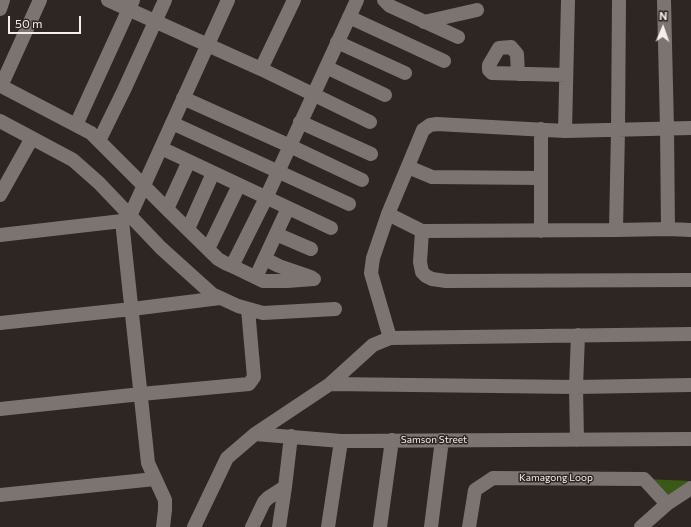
<!DOCTYPE html>
<style>
body{margin:0}
#map{position:relative;width:691px;height:527px;overflow:hidden;background:#2d2623;font-family:Commissioner,sans-serif}
canvas{display:block}
.north{position:absolute;left:643px;top:8px;width:40px;height:40px;-webkit-text-stroke:3px #2d2623;paint-order:stroke;rotate:2deg;font-size:11px;font-weight:700;line-height:16px;text-align:center;color:#f3eeeb}
.north::after{content:'';display:block;margin:auto;width:14px;height:18px;background:#f3eeeb;clip-path:polygon(50% 0,100% 100%,50% 72%,0 100%)}
.scale{position:absolute;left:8px;top:16px;width:73px;height:18px;box-sizing:border-box;border:2px solid #f3eeeb;border-top:0;padding-left:5px;font-size:12px;line-height:14px;white-space:nowrap;color:#f3eeeb;-webkit-text-stroke:3px #2d2623;paint-order:stroke}
</style>
<div id="map">
<canvas width="691" height="527"></canvas>
<div class="north">N</div>
<div class="scale">50 m</div>
</div>
<script>
const ctx = document.querySelector('canvas').getContext('2d');
ctx.lineJoin = 'round';
function fillPath(path, color) {
  ctx.fillStyle = color;
  ctx.fill(path, 'evenodd');
}
function toPath(rows) {
  const path = new Path2D();
  for (const r of rows) {
    path.moveTo(r[0], r[1]);
    for (let i = 2; i < r.length; i += 2) path.lineTo(r[i], r[i + 1]);
  }
  return path;
}
function strokePath(path, color, width, dash) {
  ctx.strokeStyle = color;
  ctx.lineWidth = width;
  ctx.lineCap = dash ? 'butt' : 'round';
  ctx.setLineDash(dash || []);
  ctx.stroke(path);
}
function write(font, color, halo, rows, align = 'center') {
  ctx.font = font + ' Commissioner,sans-serif';
  ctx.lineWidth = 3;
  ctx.setLineDash([]);
  ctx.textBaseline = 'middle';
  ctx.strokeStyle = halo;
  ctx.fillStyle = color;
  for (const [text, x, y, turn = 0] of rows) {
    ctx.save();
    ctx.translate(x, y);
    ctx.rotate((+turn || 0) * Math.PI / 180);
    ctx.textAlign = isNaN(turn) ? turn : align;
    if (halo) ctx.strokeText(text, 0, 0);
    ctx.fillText(text, 0, 0);
    ctx.restore();
  }
}
fillPath(toPath([
 [644,479,691,481,667,504]
]), '#3a5917');
strokePath(toPath([
 [40,0,1,86,91,133,167,209,218,259,225,263,232,266,263,281,287,281,314,279],
 [108,0,261,69,370,122],
 [384,0,390,6,458,37],
 [664,0,667,128,668,229],
 [0,9,3,0],
 [349,17,444,61],
 [424,22,477,10],
 [337,42,405,73],
 [326,67,385,95],
 [261,69,294,0],
 [518,74,517,54,511,47,499,48,489,65,489,70,492,73,566,75],
 [183,98,290,146,362,180],
 [0,121,73,160,99,183,161,248,212,294,238,306,263,313,335,309],
 [300,122,371,154],
 [172,123,349,204],
 [76,125,133,0],
 [565,131,568,0],
 [99,141,124,90,165,0],
 [161,148,331,228],
 [408,167,432,177,541,178],
 [0,195,32,138],
 [167,209,189,161],
 [388,214,422,231,616,230,668,229,691,230],
 [122,221,148,463,165,500,165,510,163,527],
 [188,229,213,173],
 [616,230,618,130,619,0],
 [422,231,420,262,422,272,426,276,432,279,446,281,691,280],
 [541,231,541,129],
 [276,234,311,249],
 [0,235,122,221,130,216,228,0],
 [208,249,239,185],
 [265,259,279,266,311,277],
 [232,266,266,198,357,0],
 [256,277,288,208],
 [0,323,132,309,220,298],
 [390,338,371,273,373,258,388,214,423,130,430,125,437,124,565,131,691,128],
 [330,384,576,387,691,385],
 [0,409,141,394,249,384,254,377,248,309],
 [255,434,341,441,691,439],
 [577,440,576,387,578,335],
 [0,495,155,479],
 [194,527,227,458,255,434,330,384,373,345,390,338,691,334],
 [252,527,264,502,268,498,285,487],
 [279,527,285,487,291,436],
 [328,527,341,441],
 [380,527,392,440],
 [431,527,442,440],
 [469,527,475,490,493,478,644,479,667,504],
 [641,527,667,504,691,488]
]), '#7c7470', 14);
write('10px', '#f3eeeb', '#2d2623', [
 ["Samson Street",434,440],
 ["Kamagong Loop",556,478]
]);
</script>
